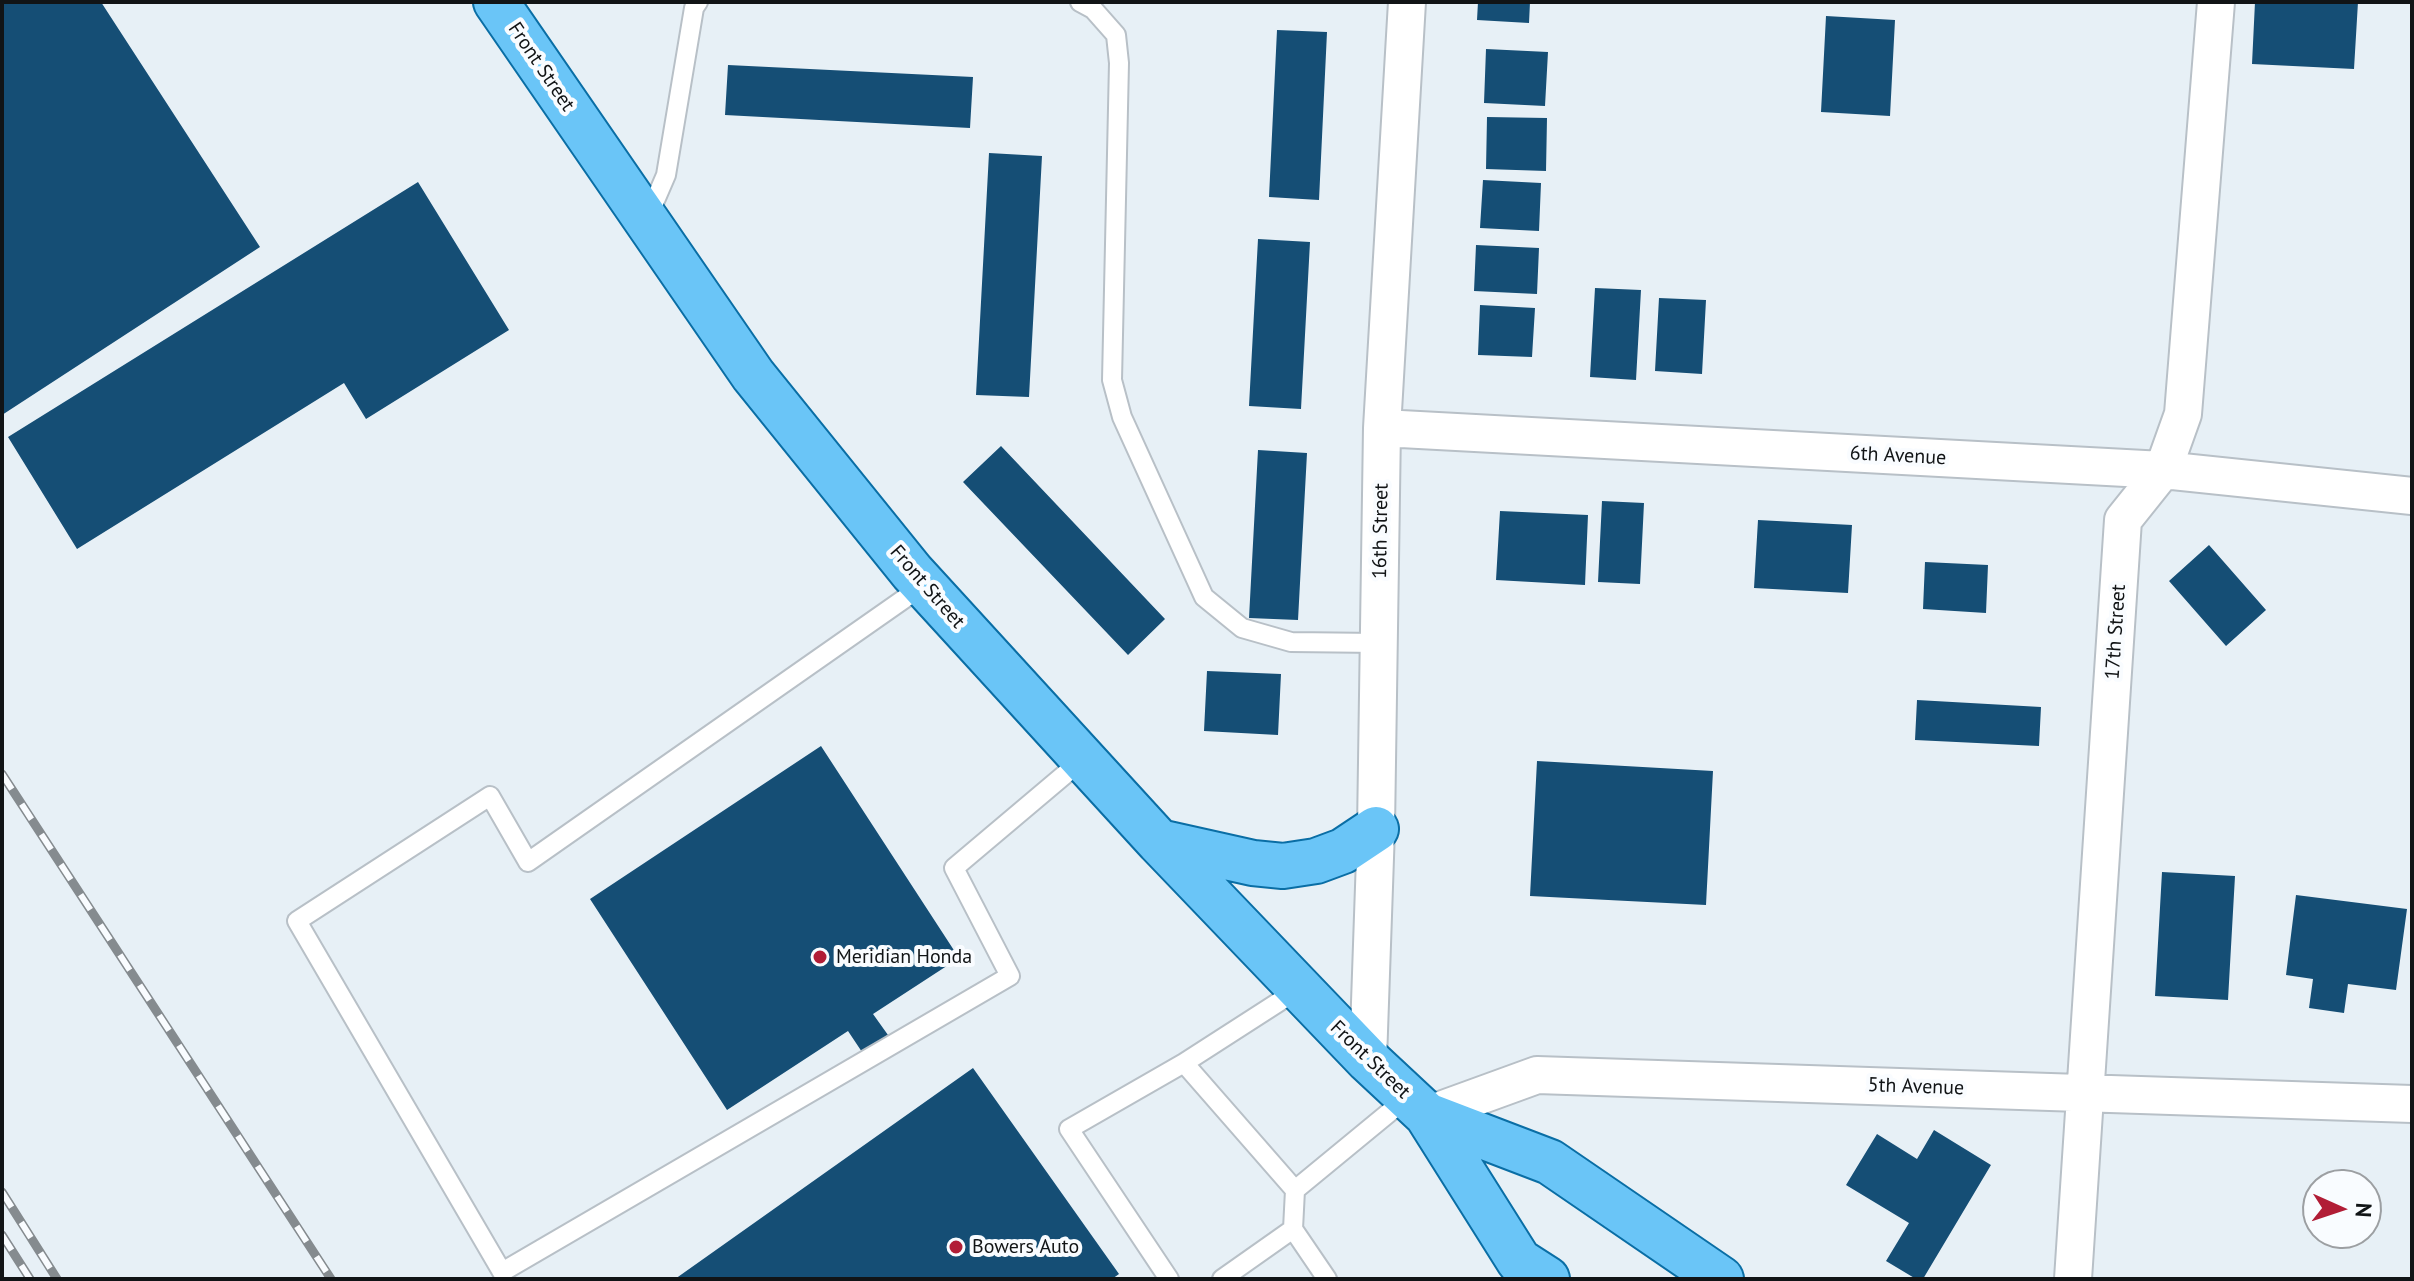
<!DOCTYPE html>
<style>
body{margin:0}
#map{position:relative;width:2414px;height:1281px;overflow:hidden;background:#e7f0f6;font-family:"PT Sans",sans-serif}
canvas{display:block}
.frame{position:absolute;inset:0;border:4px solid #111416;pointer-events:none}
.north{position:absolute;left:2302px;top:1169px;width:80px;height:80px;box-sizing:border-box;background:#f9fcff;border:2px solid #9c9fa2;border-radius:50%;rotate:93deg;font-size:22px;font-weight:700;line-height:32px;text-align:center;color:#111416}
.north::after{content:'';display:block;margin:auto;width:28px;height:36px;background:#b11d36;clip-path:polygon(50% 0,100% 100%,50% 72%,0 100%)}
</style>
<div id="map">
<canvas width="2414" height="1281"></canvas>
<div class="frame"></div>
<div class="north">N</div>
</div>
<script>
const ctx = document.querySelector('canvas').getContext('2d');
ctx.lineJoin = 'round';
function fillPath(path, color) {
  ctx.fillStyle = color;
  ctx.fill(path, 'evenodd');
}
function toPath(rows) {
  const path = new Path2D();
  for (const r of rows) {
    path.moveTo(r[0], r[1]);
    for (let i = 2; i < r.length; i += 2) path.lineTo(r[i], r[i + 1]);
  }
  return path;
}
function strokePath(path, color, width, dash) {
  ctx.strokeStyle = color;
  ctx.lineWidth = width;
  ctx.lineCap = dash ? 'butt' : 'round';
  ctx.setLineDash(dash || []);
  ctx.stroke(path);
}
function write(font, color, halo, rows, align = 'center') {
  ctx.font = font + ' "PT Sans",sans-serif';
  ctx.lineWidth = 8;
  ctx.setLineDash([]);
  ctx.textBaseline = 'middle';
  ctx.strokeStyle = halo;
  ctx.fillStyle = color;
  for (const [text, x, y, turn = 0] of rows) {
    ctx.save();
    ctx.translate(x, y);
    ctx.rotate((+turn || 0) * Math.PI / 180);
    ctx.textAlign = isNaN(turn) ? turn : align;
    if (halo) ctx.strokeText(text, 0, 0);
    ctx.fillText(text, 0, 0);
    ctx.restore();
  }
}
fillPath(toPath([
 [2,2,101,2,260,247,2,415],
 [1478,2,1530,2,1529,23,1477,20],
 [2255,2,2358,2,2354,69,2252,64],
 [1826,16,1895,20,1890,116,1821,112],
 [1277,30,1327,32,1319,200,1269,197],
 [1486,49,1548,52,1545,106,1484,103],
 [728,65,973,77,970,128,725,115],
 [1487,117,1547,118,1546,171,1486,169],
 [989,153,1042,156,1029,397,976,395],
 [1483,180,1541,183,1539,231,1480,228],
 [418,182,509,330,366,419,344,383,77,549,8,437],
 [1258,239,1310,242,1301,409,1249,406],
 [1476,245,1539,248,1537,294,1474,291],
 [1595,288,1641,290,1636,380,1590,377],
 [1659,298,1706,300,1702,374,1655,371],
 [1480,305,1535,308,1532,357,1478,355],
 [1001,446,1165,619,1128,655,963,482],
 [1258,450,1307,453,1298,620,1249,618],
 [1602,501,1644,503,1640,584,1598,582],
 [1500,511,1588,515,1585,585,1496,580],
 [1758,520,1852,525,1848,593,1754,588],
 [2209,545,2266,610,2226,646,2169,581],
 [1925,562,1988,565,1986,613,1923,609],
 [1207,671,1281,674,1278,735,1204,731],
 [1917,700,2041,707,2039,746,1915,740],
 [821,746,959,958,873,1014,888,1035,862,1052,848,1031,727,1110,590,899],
 [1537,761,1713,771,1706,905,1530,896],
 [2162,872,2235,876,2228,1000,2155,996],
 [2296,895,2407,909,2396,990,2348,984,2344,1013,2309,1008,2313,979,2286,975],
 [973,1068,1119,1274,1112,1279,675,1279],
 [1934,1130,1991,1165,1923,1279,1916,1279,1886,1261,1909,1223,1846,1185,1877,1134,1917,1159]
]), '#154e75');
const service = toPath([
 [1080,2,1093,9,1116,35,1119,63,1112,380,1122,417,1204,597,1242,628,1291,642,1379,643],
 [647,219,666,175,694,8,698,2],
 [924,585,528,862,490,796,297,921,502,1272,1010,976,954,868,1082,760],
 [1299,989,1184,1063,1295,1190,1408,1097],
 [1295,1190,1293,1229,1327,1279],
 [1169,1279,1069,1129,1184,1063],
 [1222,1279,1293,1229]
]);
const minor = toPath([
 [1382,428,2163,470,2412,496],
 [1368,1060,1376,829,1382,428,1407,2],
 [1427,1115,1537,1075,2412,1104],
 [2073,1279,2123,520,2163,470,2183,414,2216,2]
]);
const primary = toPath([
 [496,2,753,375,912,572,1159,842,1368,1060,1427,1115,1519,1261,1547,1279],
 [1159,842,1253,863,1283,866,1316,861,1343,851,1376,829],
 [1427,1115,1550,1162,1721,1279]
]);
strokePath(service, '#b8c0c7', 22);
strokePath(minor, '#b8c0c7', 40);
strokePath(primary, '#0a6ea5', 48);
strokePath(service, '#fff', 18);
strokePath(minor, '#fff', 36);
strokePath(primary, '#6ac5f7', 44);
const rail = toPath([
 [2,774,331,1279],
 [2,1192,57,1279],
 [2,1235,30,1279]
]);
strokePath(rail, '#858b8f', 9);
strokePath(rail, '#f9fcff', 6, [18]);
for (const [x, y, r, color] of [
 [820,957,8,"#b11d36"],
 [956,1247,8,"#b11d36"]
]) {
  const dot = new Path2D();
  dot.arc(x, y, r, 0, 2 * Math.PI);
  ctx.fillStyle = color;
  ctx.fill(dot);
  strokePath(dot, '#f9fcff', 3);
}
write('20px', '#111416', '#f9fcff', [
 ["Front Street",541,67,56],
 ["6th Avenue",1898,456,3],
 ["16th Street",1381,531,-89],
 ["Front Street",927,587,49],
 ["17th Street",2116,632,-86],
 ["Front Street",1370,1060,44],
 ["5th Avenue",1916,1087,2]
]);
write('20px', '#111416', '#f9fcff', [
 ["Meridian Honda",836,957],
 ["Bowers Auto",972,1247]
], 'left');
</script>
